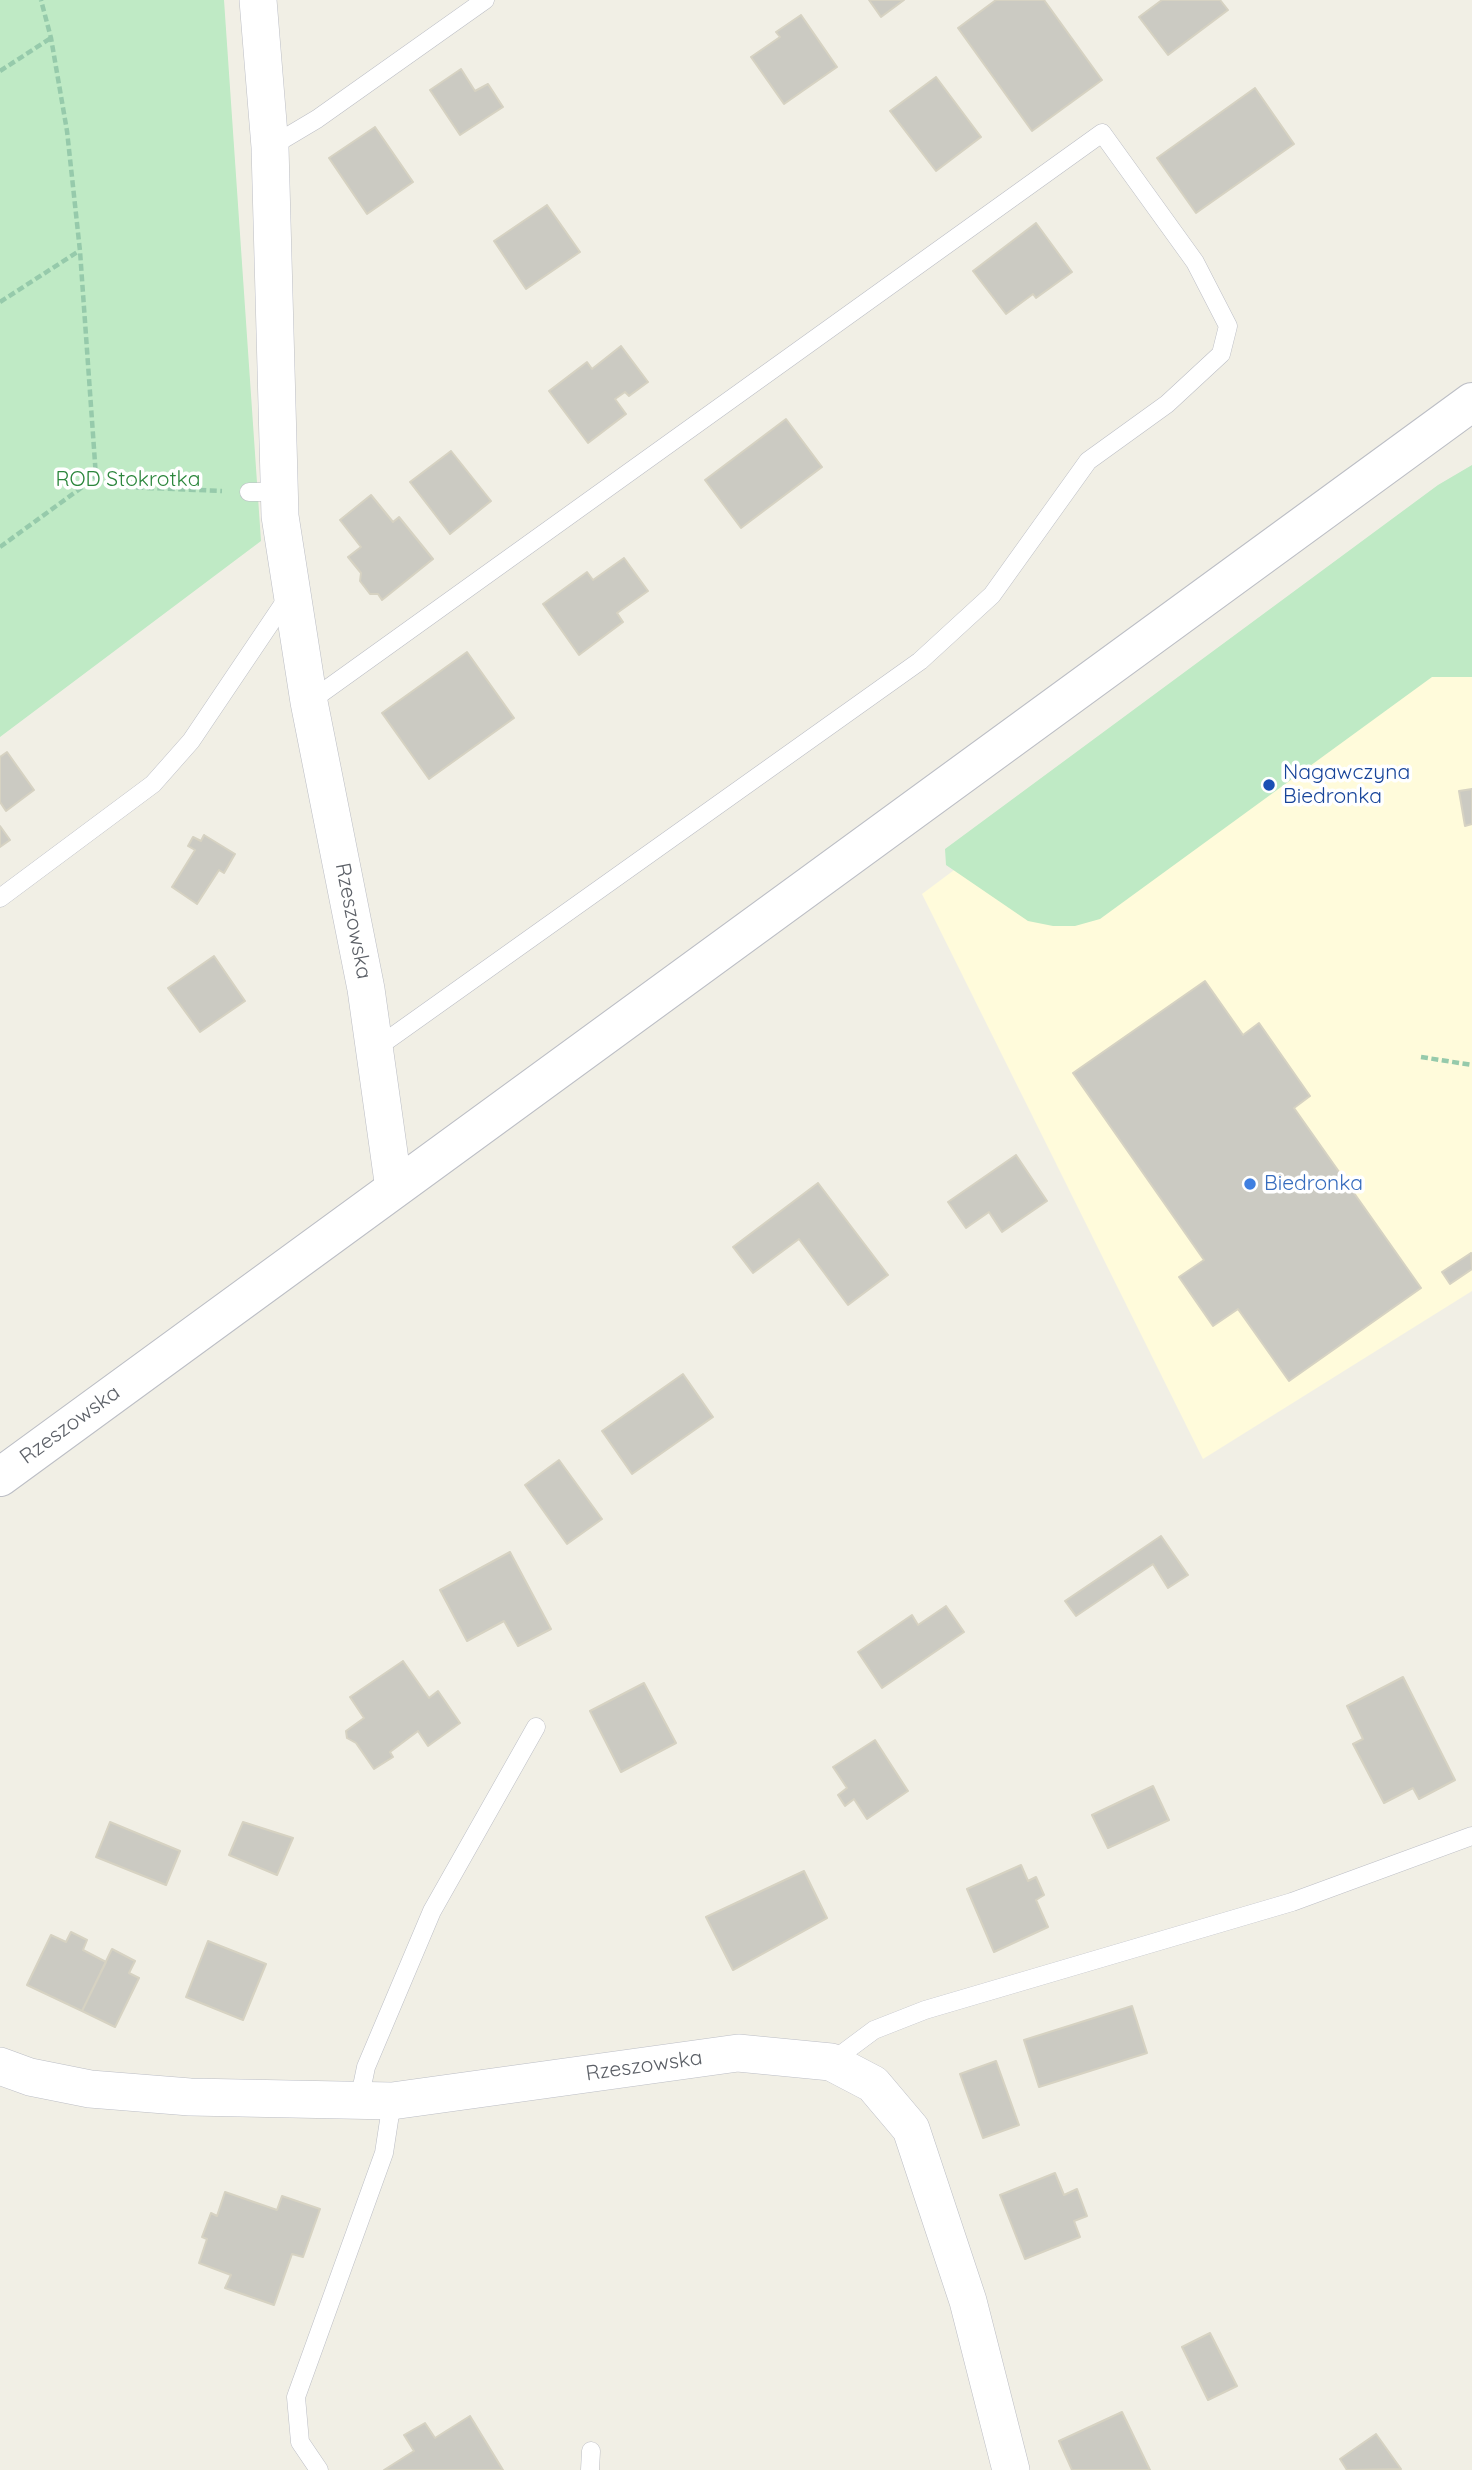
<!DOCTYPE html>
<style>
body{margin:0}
canvas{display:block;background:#f1efe5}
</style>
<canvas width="1472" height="2470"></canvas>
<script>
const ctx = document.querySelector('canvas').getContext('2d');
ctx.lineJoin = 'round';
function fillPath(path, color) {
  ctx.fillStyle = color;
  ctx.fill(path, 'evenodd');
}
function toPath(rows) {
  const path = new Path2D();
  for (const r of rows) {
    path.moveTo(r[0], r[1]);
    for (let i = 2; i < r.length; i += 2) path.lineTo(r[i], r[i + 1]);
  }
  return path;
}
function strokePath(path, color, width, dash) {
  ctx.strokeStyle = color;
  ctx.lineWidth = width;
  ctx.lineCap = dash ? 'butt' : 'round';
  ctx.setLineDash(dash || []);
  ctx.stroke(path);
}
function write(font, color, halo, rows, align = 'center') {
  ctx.font = font + ' Quicksand,sans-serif';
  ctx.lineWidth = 7;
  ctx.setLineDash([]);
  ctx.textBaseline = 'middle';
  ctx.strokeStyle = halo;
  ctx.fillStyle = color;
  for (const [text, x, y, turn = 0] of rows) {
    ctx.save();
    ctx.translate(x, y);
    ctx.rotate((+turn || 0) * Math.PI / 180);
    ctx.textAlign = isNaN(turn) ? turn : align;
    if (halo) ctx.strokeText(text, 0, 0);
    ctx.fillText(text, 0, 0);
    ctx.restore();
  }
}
fillPath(toPath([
 [1472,484,1472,1291,1203,1459,922,894]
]), '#fffbdb');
fillPath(toPath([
 [0,0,224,0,261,541,0,737],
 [1472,465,1472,677,1432,677,1100,919,1075,926,1053,926,1028,921,946,865,945,849,1438,485]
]), '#bfeac5');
const building = toPath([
 [869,0,904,0,881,17,869,0],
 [996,0,1044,0,1102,80,1032,131,958,28,996,0],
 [1162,0,1220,0,1228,10,1168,55,1139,17,1162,0],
 [801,15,837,67,784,104,751,57,780,37,776,32,801,15],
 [461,69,475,91,488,84,503,107,460,135,430,90,461,69],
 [936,77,981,137,936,171,890,111,936,77],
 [1255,88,1294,144,1196,213,1157,158,1255,88],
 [375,127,413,182,367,214,329,158,375,127],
 [547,205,580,252,526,289,494,241,547,205],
 [1036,223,1072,272,1036,298,1033,294,1006,314,973,271,1036,223],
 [621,346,648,382,629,396,625,392,615,399,626,414,588,443,549,391,587,362,592,369,621,346],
 [786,419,822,467,741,528,705,480,786,419],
 [451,451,491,501,450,534,410,482,451,451],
 [371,495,393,522,399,517,433,559,382,600,378,594,370,594,360,581,361,573,348,557,361,547,340,520,371,495],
 [624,558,648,591,617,613,623,622,579,655,543,604,587,572,593,580,624,558],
 [467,652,514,718,429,779,382,713,467,652],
 [7,752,34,790,6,811,0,802,0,757,7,752],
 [1472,789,1472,824,1465,826,1459,791,1472,789],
 [0,826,10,840,0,847,0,826],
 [204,835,235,854,224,873,219,870,197,904,172,887,195,850,188,846,193,837,201,841,204,835],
 [214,956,245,1001,200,1032,168,988,214,956],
 [1205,981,1243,1035,1259,1023,1310,1096,1294,1108,1421,1288,1289,1381,1238,1309,1213,1326,1179,1277,1204,1260,1073,1073,1205,981],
 [1016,1155,1047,1201,1002,1232,989,1212,966,1228,948,1202,1016,1155],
 [818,1183,888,1275,848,1305,799,1239,753,1273,733,1247,818,1183],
 [1471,1253,1472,1269,1450,1284,1442,1272,1471,1253],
 [683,1374,713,1417,632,1474,602,1431,683,1374],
 [559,1460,602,1519,567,1544,525,1485,559,1460],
 [1161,1536,1188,1575,1168,1588,1153,1564,1076,1616,1065,1601,1161,1536],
 [510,1552,551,1629,518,1646,504,1621,467,1641,440,1590,510,1552],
 [946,1606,964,1632,882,1688,858,1652,912,1615,918,1625,946,1606],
 [403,1661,429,1698,438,1691,460,1723,428,1746,418,1731,390,1752,393,1757,374,1769,356,1743,347,1738,346,1731,364,1718,350,1697,403,1661],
 [1403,1677,1455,1780,1419,1799,1413,1788,1384,1803,1353,1744,1363,1739,1347,1706,1403,1677],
 [644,1683,676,1743,621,1772,590,1711,644,1683],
 [875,1740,908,1791,867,1819,854,1799,845,1806,838,1795,847,1788,833,1767,875,1740],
 [1153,1786,1169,1820,1108,1848,1092,1815,1153,1786],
 [110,1822,180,1851,166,1885,96,1857,110,1822],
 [243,1822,293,1838,277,1875,229,1855,243,1822],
 [1021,1865,1028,1881,1036,1877,1044,1895,1036,1900,1048,1927,994,1952,967,1889,1021,1865],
 [804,1871,827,1918,733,1970,706,1917,804,1871],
 [71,1932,87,1940,83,1950,106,1962,82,2011,27,1985,51,1935,66,1942,71,1932],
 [208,1941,266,1964,243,2020,186,1997,208,1941],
 [112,1949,135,1961,129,1973,139,1978,115,2027,82,2011,112,1949],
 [1132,2006,1147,2053,1039,2087,1024,2040,1132,2006],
 [996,2061,1019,2125,983,2138,960,2074,996,2061],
 [1055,2173,1064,2195,1077,2189,1087,2216,1074,2221,1080,2237,1025,2259,1000,2195,1055,2173],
 [225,2192,277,2210,282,2196,320,2209,303,2257,292,2254,274,2305,225,2288,231,2275,199,2263,207,2239,202,2237,211,2213,217,2216,225,2192],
 [1210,2333,1237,2386,1208,2400,1182,2347,1210,2333],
 [1122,2412,1150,2470,1072,2470,1059,2441,1122,2412],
 [470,2416,503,2470,384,2470,414,2451,404,2435,425,2423,435,2438,470,2416],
 [1376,2434,1401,2469,1347,2470,1340,2459,1376,2434]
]);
fillPath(building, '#cbcac2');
strokePath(building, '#d6d2c2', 2);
const service = toPath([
 [270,147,317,119,485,0],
 [249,492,279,492],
 [309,702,1102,133,1195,262,1228,326,1221,354,1167,404,1088,461,992,595,920,661,375,1049],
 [0,898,153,784,191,741,288,597],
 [831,2062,874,2030,925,2010,1292,1902,1472,1836],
 [359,2101,366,2067,432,1911,536,1727],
 [319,2470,300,2442,296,2397,384,2153,392,2101],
 [590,2470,591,2451]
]);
const minor = toPath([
 [258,0,270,147,280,516,309,702,366,989,394,1189],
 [0,2066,30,2077,90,2089,190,2097,392,2101,738,2053,831,2062,873,2084,911,2129,968,2301,1011,2470]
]);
const tertiary = toPath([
 [0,1477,1472,402]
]);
strokePath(service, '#bcbec5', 19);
strokePath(minor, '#bcbec5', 38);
strokePath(tertiary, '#bcbec5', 40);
strokePath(toPath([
 [0,71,51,38],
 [0,302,79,251],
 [96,477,125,487,222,491],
 [0,547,96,477,80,251,67,131,51,38,41,0],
 [1421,1057,1472,1065]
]), '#96caab', 4.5, [7, 3.5]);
strokePath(service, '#fff', 18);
strokePath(minor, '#fff', 37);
strokePath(tertiary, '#fff', 38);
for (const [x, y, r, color] of [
 [1269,785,7,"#1a4fb4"],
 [1250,1184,7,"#3f7fe0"]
]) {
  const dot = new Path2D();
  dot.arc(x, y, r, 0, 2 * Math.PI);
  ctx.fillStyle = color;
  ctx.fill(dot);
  strokePath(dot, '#fff', 2.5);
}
write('21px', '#2c863c', '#fff', [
 ["ROD Stokrotka",128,480]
]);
write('21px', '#164399', '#fff', [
 ["Nagawczyna",1283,773],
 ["Biedronka",1283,797]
], 'left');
write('21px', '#5c6067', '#fff', [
 ["Rzeszowska",353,921,79],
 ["Rzeszowska",70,1425,-36],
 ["Rzeszowska",644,2066,-8]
]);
write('21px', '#366cbe', '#fff', [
 ["Biedronka",1264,1184]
], 'left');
</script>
